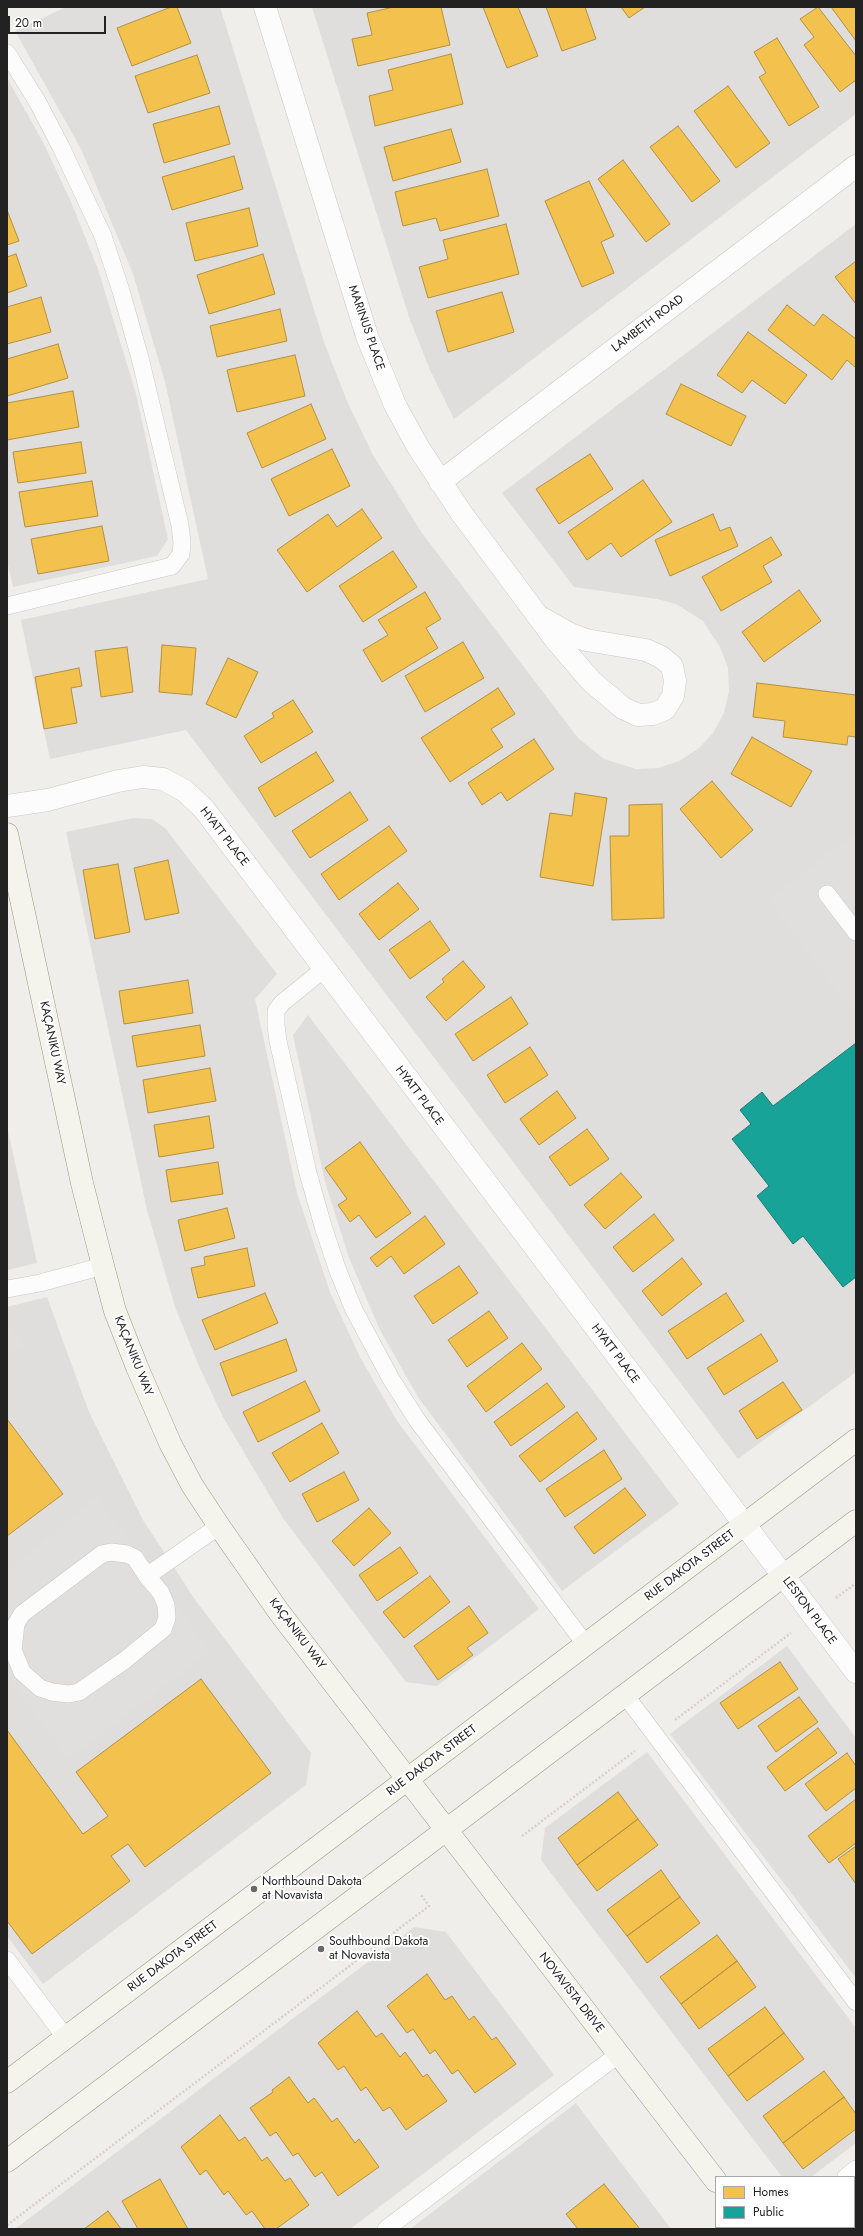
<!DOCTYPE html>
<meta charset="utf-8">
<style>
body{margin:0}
#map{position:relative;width:863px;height:2236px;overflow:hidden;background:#f0eeeb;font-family:Jost,sans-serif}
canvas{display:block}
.frame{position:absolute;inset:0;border:8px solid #222;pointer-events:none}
.legend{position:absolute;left:715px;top:2176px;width:140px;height:52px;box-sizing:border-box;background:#fff;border:1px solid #a7a7a7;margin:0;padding:5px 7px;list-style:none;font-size:12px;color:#222}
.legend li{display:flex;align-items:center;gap:8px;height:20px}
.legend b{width:20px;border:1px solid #a7a7a7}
.scale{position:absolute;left:8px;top:16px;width:98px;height:18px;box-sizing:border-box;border:2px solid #222;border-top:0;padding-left:5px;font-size:12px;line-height:14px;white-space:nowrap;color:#222;-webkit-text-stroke:3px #fff;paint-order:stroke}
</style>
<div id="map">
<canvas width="863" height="2236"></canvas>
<div class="frame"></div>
<ul class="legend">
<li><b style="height:11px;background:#f2c14e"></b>Homes</li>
<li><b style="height:11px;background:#17a398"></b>Public</li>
</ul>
<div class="scale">20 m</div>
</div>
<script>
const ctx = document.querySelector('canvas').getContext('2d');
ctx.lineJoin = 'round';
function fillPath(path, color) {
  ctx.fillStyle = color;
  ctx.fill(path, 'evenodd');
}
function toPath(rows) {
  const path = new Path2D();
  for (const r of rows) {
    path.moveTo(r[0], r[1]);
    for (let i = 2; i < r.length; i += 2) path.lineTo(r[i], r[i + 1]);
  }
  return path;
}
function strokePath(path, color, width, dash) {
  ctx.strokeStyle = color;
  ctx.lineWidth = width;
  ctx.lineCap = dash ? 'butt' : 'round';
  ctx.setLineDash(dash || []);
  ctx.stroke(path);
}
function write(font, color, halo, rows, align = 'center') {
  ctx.font = font + ' Jost,sans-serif';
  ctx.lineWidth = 4;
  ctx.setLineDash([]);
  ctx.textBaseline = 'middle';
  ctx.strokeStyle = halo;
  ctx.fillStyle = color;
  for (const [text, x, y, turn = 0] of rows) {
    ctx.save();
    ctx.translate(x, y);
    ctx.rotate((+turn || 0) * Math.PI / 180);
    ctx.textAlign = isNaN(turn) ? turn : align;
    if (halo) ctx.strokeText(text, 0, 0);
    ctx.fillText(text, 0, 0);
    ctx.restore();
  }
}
fillPath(toPath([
 [66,7,220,7,325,345,347,401,373,455,422,533,578,738,604,759,636,769,658,768,679,761,698,749,713,733,724,713,729,691,728,668,720,647,703,621,676,604,657,599,574,587,502,493,856,224,856,1372,738,1459,186,730,50,759,21,620,208,579,165,382,133,274,81,149,15,31],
 [312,7,856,7,856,114,454,419,430,370,409,317],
 [7,78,43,142,72,204,98,269,136,394,168,539,157,556,13,587,7,561],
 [133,818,152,819,166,829,277,974,255,999,297,1193,330,1292,360,1357,397,1421,539,1609,437,1686,406,1682,283,1518,223,1417,198,1364,175,1307,147,1210,66,832],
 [308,1015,679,1504,562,1591,418,1397,380,1330,349,1258,325,1182,293,1035],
 [7,1126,37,1263,7,1270],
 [47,1297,89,1412,143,1520,196,1601,311,1753,306,1785,43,1984,7,1936,7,1307],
 [787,1646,856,1738,856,1978,670,1734],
 [647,1752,856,2028,856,2143,811,2177,782,2177,541,1860,545,1828],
 [414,1927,446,1932,554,2075,350,2229,15,2229],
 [576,2103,671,2229,410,2229]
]), '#dfdedc');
fillPath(toPath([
 [856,832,856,1016,768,900],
 [7,1322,24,1345,7,1358],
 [97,1497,210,1652,68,1759,7,1676,7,1571]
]), '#e0dfde');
const homes = toPath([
 [171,7,177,7,191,43,132,66,117,28,171,7],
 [394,7,441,7,450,45,358,66,352,39,372,35,367,13,394,7],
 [483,7,518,7,538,56,507,68,483,7],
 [546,7,585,7,596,39,562,51,546,7],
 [621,7,645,7,629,18,621,7],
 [818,7,856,56,856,80,840,92,804,45,814,37,800,19,818,7],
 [831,7,856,7,856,41,831,7],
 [777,38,819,107,789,126,759,77,766,73,754,52,777,38],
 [451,54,463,104,375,126,369,96,393,90,388,70,451,54],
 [197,55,210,93,148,113,135,76,197,55],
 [728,86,770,143,736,168,694,111,728,86],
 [219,106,230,144,164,163,153,124,219,106],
 [678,126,720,181,692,202,650,147,678,126],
 [451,129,461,162,393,181,384,147,451,129],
 [234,156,243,189,172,210,162,177,234,156],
 [623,160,670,224,646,242,598,179,623,160],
 [487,169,499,216,440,231,436,218,403,226,395,192,487,169],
 [589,181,614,236,601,242,614,273,582,287,545,201,589,181],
 [249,208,258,246,195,261,186,223,249,208],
 [7,210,19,241,7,245,7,210],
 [506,224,519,274,428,298,419,267,448,259,443,240,506,224],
 [16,254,27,286,7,293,7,257,16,254],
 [263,254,275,294,209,314,197,275,263,254],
 [856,261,856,304,835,277,856,261],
 [502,292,514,332,448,352,436,311,502,292],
 [41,297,51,332,7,344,7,307,41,297],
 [787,305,814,326,823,314,856,339,856,368,847,360,832,380,768,330,787,305],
 [280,309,287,341,217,357,210,326,280,309],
 [748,332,807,375,785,404,752,380,742,393,717,375,748,332],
 [58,344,68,378,7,396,7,359,58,344],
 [295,355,305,396,237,412,227,370,295,355],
 [681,384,746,416,731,446,666,414,681,384],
 [73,391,79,427,7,440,7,403,73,391],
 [311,404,326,439,262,468,247,433,311,404],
 [81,442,86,473,18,483,13,452,81,442],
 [332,449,350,486,289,516,271,479,332,449],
 [590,454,613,489,559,524,536,489,590,454],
 [643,480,672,522,621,557,611,543,587,560,568,532,643,480],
 [92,481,98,516,25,527,19,492,92,481],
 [362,509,382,538,307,592,277,550,328,514,337,527,362,509],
 [713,514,720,531,730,527,738,546,670,576,655,540,713,514],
 [102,526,109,561,38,574,31,539,102,526],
 [771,537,782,555,763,566,772,582,721,611,702,577,771,537],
 [393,551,417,587,363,622,339,586,393,551],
 [799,590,821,621,764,662,742,632,799,590],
 [425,592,441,619,426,628,438,648,382,682,363,650,388,635,378,620,425,592],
 [463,642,484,678,425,712,405,676,463,642],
 [162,645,196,648,192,695,159,692,162,645],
 [127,647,133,692,101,697,95,651,127,647],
 [228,658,258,672,236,718,206,704,228,658],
 [79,668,82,686,71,688,77,723,44,729,35,677,79,668],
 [757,683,856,695,856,737,848,736,847,745,783,737,785,721,753,717,757,683],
 [498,688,515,714,491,729,503,747,450,782,421,738,498,688],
 [293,700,313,732,261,763,244,736,274,717,272,713,293,700],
 [752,737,812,771,791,807,731,774,752,737],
 [534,739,554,769,507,801,501,792,482,805,468,783,534,739],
 [316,752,334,781,275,817,258,788,316,752],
 [712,781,753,830,721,858,680,809,712,781],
 [350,792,368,820,310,858,292,831,350,792],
 [575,793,607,798,593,886,540,877,550,813,572,816,575,793],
 [662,804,664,918,612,920,610,836,629,836,629,805,662,804],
 [389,826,407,851,339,900,321,874,389,826],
 [168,860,179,913,145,920,134,868,168,860],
 [118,864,130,932,95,939,83,870,118,864],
 [398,883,419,909,379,940,359,914,398,883],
 [430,921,450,950,410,979,389,950,430,921],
 [463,961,485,987,446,1021,426,997,444,982,442,979,463,961],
 [188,980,193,1013,124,1024,119,991,188,980],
 [511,997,528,1024,473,1061,455,1034,511,997],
 [200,1025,205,1056,137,1067,132,1036,200,1025],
 [530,1047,548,1075,505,1103,487,1075,530,1047],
 [210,1068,216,1101,148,1113,143,1080,210,1068],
 [557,1091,576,1118,539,1145,520,1119,557,1091],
 [209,1116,214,1148,159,1157,154,1125,209,1116],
 [587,1129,609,1159,570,1186,549,1157,587,1129],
 [360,1142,411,1213,376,1238,359,1215,350,1222,338,1205,347,1199,325,1168,360,1142],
 [218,1162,223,1194,171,1202,166,1170,218,1162],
 [621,1173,642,1197,605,1229,584,1205,621,1173],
 [227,1208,235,1238,185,1251,178,1220,227,1208],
 [654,1214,674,1240,633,1272,613,1247,654,1214],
 [425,1216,445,1244,404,1274,391,1256,377,1267,370,1258,425,1216],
 [247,1248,255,1286,198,1298,191,1268,205,1265,204,1257,247,1248],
 [682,1258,702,1284,662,1316,642,1291,682,1258],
 [459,1266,478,1293,433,1324,414,1296,459,1266],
 [265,1293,278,1323,215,1350,202,1320,265,1293],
 [726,1293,744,1321,687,1359,668,1331,726,1293],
 [489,1311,508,1338,467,1367,448,1340,489,1311],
 [761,1334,778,1361,724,1395,707,1368,761,1334],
 [286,1339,297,1371,232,1396,220,1363,286,1339],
 [522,1343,542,1369,486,1412,467,1386,522,1343],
 [305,1381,320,1411,258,1442,243,1412,305,1381],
 [783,1382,802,1410,757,1439,739,1411,783,1382],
 [547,1383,565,1407,511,1446,494,1422,547,1383],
 [577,1412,597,1439,540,1482,519,1456,577,1412],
 [7,1419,63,1494,7,1536,7,1419],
 [322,1423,339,1453,290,1482,272,1453,322,1423],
 [604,1450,622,1479,565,1517,546,1489,604,1450],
 [344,1472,359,1500,317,1522,302,1494,344,1472],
 [625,1488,646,1515,594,1554,574,1527,625,1488],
 [369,1508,391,1533,354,1566,332,1541,369,1508],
 [400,1547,418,1573,377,1601,359,1575,400,1547],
 [430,1576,450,1602,404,1638,383,1612,430,1576],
 [469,1606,488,1633,467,1648,473,1655,438,1680,414,1646,469,1606],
 [780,1662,798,1689,738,1729,720,1703,780,1662],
 [201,1679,271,1773,145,1867,128,1844,111,1856,130,1881,32,1954,7,1921,7,1730,83,1834,108,1816,76,1772,201,1679],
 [799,1697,818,1722,776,1752,758,1726,799,1697],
 [818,1728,837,1753,785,1791,767,1767,818,1728],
 [847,1753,856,1766,856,1788,826,1811,805,1784,847,1753],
 [618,1792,638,1819,577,1865,558,1838,618,1792],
 [856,1799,856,1843,829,1863,808,1836,856,1799],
 [638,1819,658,1845,597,1891,577,1865,638,1819],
 [856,1846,856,1884,838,1859,856,1846],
 [661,1870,680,1897,627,1936,607,1910,661,1870],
 [680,1897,700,1923,647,1963,627,1936,680,1897],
 [717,1935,737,1961,681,2004,660,1977,717,1935],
 [737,1961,756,1987,699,2029,681,2004,737,1961],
 [427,1974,445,2000,452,1996,469,2020,474,2016,492,2040,496,2037,516,2064,475,2093,458,2070,452,2074,435,2050,430,2054,413,2029,407,2033,387,2006,427,1974],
 [765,2007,784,2033,728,2076,708,2049,765,2007],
 [357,2011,376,2037,382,2033,400,2057,405,2052,423,2077,427,2074,447,2101,406,2130,390,2107,383,2111,366,2087,361,2091,344,2066,338,2070,318,2043,357,2011],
 [784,2033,804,2059,747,2101,728,2076,784,2033],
 [824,2071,844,2097,783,2143,763,2116,824,2071],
 [289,2077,308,2103,314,2098,332,2122,337,2118,355,2143,359,2139,379,2167,338,2196,322,2172,315,2177,298,2153,293,2156,276,2132,270,2136,250,2108,273,2092,272,2090,289,2077],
 [844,2097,856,2114,856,2129,803,2169,783,2143,844,2097],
 [220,2115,239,2141,245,2137,262,2161,267,2157,285,2181,290,2178,309,2205,276,2229,265,2229,252,2211,246,2215,228,2191,224,2195,206,2170,200,2175,181,2147,220,2115],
 [160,2179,188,2229,138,2229,122,2201,160,2179],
 [604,2184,640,2229,578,2229,566,2214,604,2184],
 [108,2211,121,2229,84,2229,108,2211]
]);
fillPath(homes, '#f2c14e');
strokePath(homes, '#b49141', 1);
const public = toPath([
 [856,1043,856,1277,843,1287,803,1236,793,1244,757,1196,769,1186,732,1139,751,1124,740,1110,762,1092,773,1106,856,1043]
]);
fillPath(public, '#17a398');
strokePath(public, '#1a7c75', 1);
const lane = toPath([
 [7,53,37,101,61,147,103,236,121,291,140,358,180,525,182,543,181,554,172,566,7,606],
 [827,894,856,932],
 [324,969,282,1003,276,1011,276,1025,278,1041,308,1173,323,1226,338,1271,354,1310,391,1379,417,1420,586,1645],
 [7,1289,40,1283,103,1266],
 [147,1576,161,1593,166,1605,167,1618,163,1629,125,1660,79,1692,69,1694,52,1692,40,1688,22,1672,13,1650,16,1624,22,1614,102,1554,111,1552,127,1554,135,1558,147,1576,219,1526],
 [625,1695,856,2002],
 [7,1960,66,2038],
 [846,2177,856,2169],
 [386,2229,619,2054],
 [776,2229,778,2227]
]);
const street = toPath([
 [265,7,367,336,395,405,418,447,462,514,555,639,591,681,623,708,638,715,653,714,665,709,673,696,675,681,672,666,661,657,646,650,586,640,570,634,538,616],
 [440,482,856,166],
 [7,806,48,800,118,781,143,777,163,779,185,791,204,809,856,1672]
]);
const secondary = toPath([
 [7,834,82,1183,103,1266,115,1311,137,1367,170,1443,192,1485,219,1526,279,1612,716,2181],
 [7,2082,856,1440],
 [7,2161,856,1521],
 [751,2227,753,2229]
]);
strokePath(lane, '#c9c8c7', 18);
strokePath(street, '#c9c8c7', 23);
strokePath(secondary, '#999a82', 23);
strokePath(toPath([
 [836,1598,856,1583],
 [675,1720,791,1633],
 [522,1836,635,1751],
 [7,2225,429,1906,421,1895]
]), '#dccecd', 2.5, [2, 2]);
strokePath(lane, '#fdfcfc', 17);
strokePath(street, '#fdfcfc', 22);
strokePath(secondary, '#f4f4ed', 22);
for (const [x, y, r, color] of [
 [254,1889,4,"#6a6968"],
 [321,1949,4,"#6a6968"]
]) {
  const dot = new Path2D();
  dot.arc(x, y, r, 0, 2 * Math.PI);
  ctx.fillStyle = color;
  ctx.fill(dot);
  strokePath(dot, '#fff', 1.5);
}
write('12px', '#222', '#fff', [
 ["LAMBETH ROAD",648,324,-37],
 ["MARINUS PLACE",366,328,71],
 ["HYATT PLACE",224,837,52],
 ["KAÇANIKU WAY",52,1043,78],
 ["HYATT PLACE",419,1096,53],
 ["HYATT PLACE",615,1354,53],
 ["KAÇANIKU WAY",133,1356,68],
 ["RUE DAKOTA STREET",690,1566,-37],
 ["LESTON PLACE",809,1611,53],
 ["KAÇANIKU WAY",297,1634,53],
 ["RUE DAKOTA STREET",432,1761,-37],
 ["RUE DAKOTA STREET",173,1957,-37],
 ["NOVAVISTA DRIVE",571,1993,52]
]);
write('12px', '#222', '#fff', [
 ["Northbound Dakota",262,1882],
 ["at Novavista",262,1896],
 ["Southbound Dakota",329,1942],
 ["at Novavista",329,1956]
], 'left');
</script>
